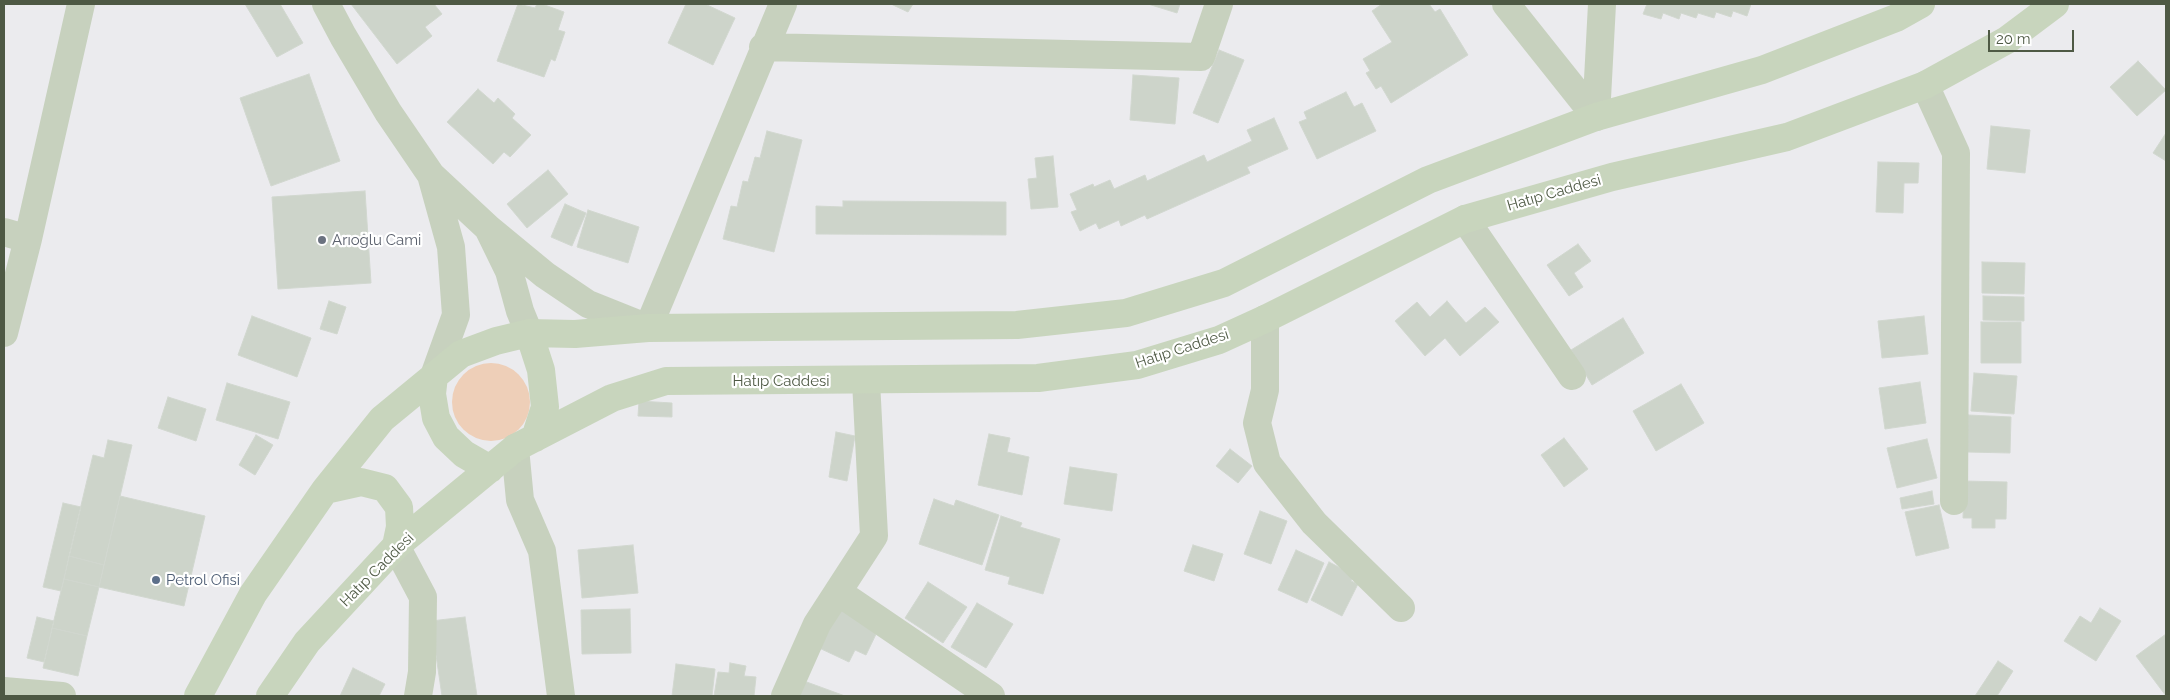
<!DOCTYPE html>
<meta charset="utf-8">
<style>
body{margin:0}
#map{position:relative;width:2170px;height:700px;overflow:hidden;background:#ebebee;font-family:Raleway,sans-serif}
canvas{display:block}
.frame{position:absolute;inset:0;border:5px solid #4e5944;pointer-events:none}
.scale{position:absolute;left:1988px;top:30px;width:86px;height:22px;box-sizing:border-box;border:2px solid #4e5944;border-top:0;padding-left:6px;font-size:15px;line-height:18px;white-space:nowrap;color:#4e5944;-webkit-text-stroke:4px #fff;paint-order:stroke}
</style>
<div id="map">
<canvas width="2170" height="700"></canvas>
<div class="frame"></div>
<div class="scale">20 m</div>
</div>
<script>
const ctx = document.querySelector('canvas').getContext('2d');
ctx.lineJoin = 'round';
function fillPath(path, color) {
  ctx.fillStyle = color;
  ctx.fill(path, 'evenodd');
}
function toPath(rows) {
  const path = new Path2D();
  for (const r of rows) {
    if (r.length === 3) {
      path.moveTo(r[0] + r[2], r[1]);
      path.arc(r[0], r[1], r[2], 0, 2 * Math.PI);
      continue;
    }
    path.moveTo(r[0], r[1]);
    for (let i = 2; i < r.length; i += 2) path.lineTo(r[i], r[i + 1]);
  }
  return path;
}
function strokePath(path, color, width, dash) {
  ctx.strokeStyle = color;
  ctx.lineWidth = width;
  ctx.lineCap = dash ? 'butt' : 'round';
  ctx.setLineDash(dash || []);
  ctx.stroke(path);
}
function write(font, color, halo, rows, align = 'center') {
  ctx.font = font + ' Raleway,sans-serif';
  ctx.lineWidth = 4.5;
  ctx.setLineDash([]);
  ctx.textBaseline = 'middle';
  ctx.strokeStyle = halo;
  ctx.fillStyle = color;
  for (const [text, x, y, turn = 0] of rows) {
    ctx.save();
    ctx.translate(x, y);
    ctx.rotate((+turn || 0) * Math.PI / 180);
    ctx.textAlign = isNaN(turn) ? turn : align;
    if (halo) ctx.strokeText(text, 0, 0);
    ctx.fillText(text, 0, 0);
    ctx.restore();
  }
}
fillPath(toPath([
 [491,402,39]
]), '#eecfb8');
const building = toPath([
 [245,4,280,4,303,43,277,57,245,4],
 [351,4,434,4,442,14,425,27,432,36,397,64,351,4],
 [518,4,535,8,537,4,542,4,564,12,558,30,565,32,555,61,551,59,544,77,497,61,518,4],
 [686,4,705,4,735,18,713,65,668,43,686,4],
 [891,4,913,4,908,12,891,4],
 [1148,4,1180,4,1177,13,1148,4],
 [1382,4,1429,4,1435,12,1440,9,1468,55,1391,103,1381,86,1376,89,1366,73,1370,71,1363,59,1392,42,1372,11,1382,4],
 [1647,4,1751,4,1747,16,1733,11,1731,17,1716,12,1714,18,1698,13,1696,18,1681,13,1679,19,1663,13,1661,19,1643,14,1647,4],
 [1219,50,1244,60,1218,123,1193,113,1219,50],
 [2138,61,2166,90,2137,116,2110,87,2138,61],
 [309,74,340,161,271,186,240,98,309,74],
 [1133,75,1179,78,1175,124,1130,120,1133,75],
 [478,89,494,103,498,98,515,114,512,118,531,135,510,157,504,152,493,164,447,122,478,89],
 [1346,92,1354,107,1362,103,1376,131,1317,159,1299,122,1307,119,1304,112,1346,92],
 [1274,118,1288,149,1247,167,1250,173,1147,219,1145,215,1121,226,1119,220,1099,229,1096,223,1080,231,1071,212,1077,210,1070,194,1093,184,1094,187,1110,180,1114,189,1145,175,1147,181,1204,155,1207,162,1252,141,1247,130,1274,118],
 [1991,126,2030,130,2025,173,1987,169,1991,126],
 [767,131,802,140,774,252,723,239,731,206,737,207,743,181,748,182,755,157,760,158,767,131],
 [2166,133,2166,161,2153,153,2166,133],
 [1053,156,1058,207,1031,209,1028,179,1037,178,1035,158,1053,156],
 [1878,162,1919,163,1918,183,1904,183,1903,213,1876,212,1878,162],
 [548,170,568,194,527,228,507,204,548,170],
 [365,191,371,283,278,289,272,197,365,191],
 [843,201,1006,202,1006,235,816,234,816,206,843,207,843,201],
 [565,204,586,213,572,246,551,237,565,204],
 [588,210,639,227,628,263,577,247,588,210],
 [1578,244,1591,261,1574,273,1583,287,1569,296,1547,265,1578,244],
 [1982,262,2025,263,2024,294,1982,293,1982,262],
 [1983,296,2024,297,2024,321,1983,320,1983,296],
 [329,301,346,307,337,334,320,329,329,301],
 [1447,301,1466,323,1485,307,1499,322,1460,356,1445,338,1425,356,1395,321,1417,302,1430,317,1447,301],
 [252,316,311,338,297,377,238,355,252,316],
 [1924,316,1928,354,1882,358,1878,321,1924,316],
 [1623,318,1644,353,1592,385,1571,350,1623,318],
 [1981,322,2021,322,2021,363,1981,363,1981,322],
 [1974,373,2017,376,2014,414,1971,411,1974,373],
 [1920,382,1926,423,1885,429,1879,388,1920,382],
 [227,383,290,402,278,439,216,420,227,383],
 [1681,384,1704,423,1656,451,1633,411,1681,384],
 [168,397,206,409,196,441,158,428,168,397],
 [639,401,672,403,672,417,638,416,639,401],
 [1968,415,2011,417,2010,453,1967,452,1968,415],
 [836,432,855,436,847,481,829,477,836,432],
 [989,434,1010,438,1007,452,1029,457,1022,495,978,485,989,434],
 [256,435,273,445,255,475,239,465,256,435],
 [1564,438,1588,469,1564,487,1541,455,1564,438],
 [1927,439,1937,478,1897,488,1887,448,1927,439],
 [108,440,132,445,104,565,69,556,93,455,104,458,108,440],
 [1230,449,1252,466,1238,483,1216,466,1230,449],
 [1070,467,1117,474,1112,511,1064,504,1070,467],
 [1964,481,2007,482,2006,519,1995,519,1995,528,1972,528,1972,518,1963,518,1964,481],
 [1932,491,1934,504,1902,509,1900,498,1932,491],
 [120,496,205,516,184,606,99,587,120,496],
 [934,499,954,506,956,500,999,515,982,565,919,544,934,499],
 [63,503,81,507,61,591,43,587,63,503],
 [1939,505,1949,548,1916,556,1905,512,1939,505],
 [1260,511,1287,521,1271,564,1244,554,1260,511],
 [1001,516,1022,523,1020,527,1060,539,1043,594,1008,584,1010,577,985,570,1001,516],
 [633,545,638,593,582,598,578,550,633,545],
 [1193,545,1223,554,1214,581,1184,571,1193,545],
 [1296,550,1324,563,1307,603,1278,590,1296,550],
 [69,556,104,565,99,587,64,579,69,556],
 [1329,562,1354,575,1351,581,1358,584,1342,616,1311,600,1329,562],
 [64,579,99,587,87,636,52,628,64,579],
 [928,582,967,607,943,643,905,618,928,582],
 [977,603,1013,624,986,668,951,647,977,603],
 [834,607,879,628,866,655,855,650,849,662,815,646,834,607],
 [2100,608,2121,621,2096,661,2064,641,2080,616,2091,623,2100,608],
 [630,609,631,653,582,654,581,610,630,609],
 [37,617,54,621,44,662,27,658,37,617],
 [465,617,477,696,442,696,431,621,465,617],
 [52,628,87,636,78,676,43,668,52,628],
 [2166,634,2166,696,2136,656,2166,634],
 [1998,661,2013,671,1997,696,1975,696,1998,661],
 [730,663,746,666,744,676,756,677,754,696,714,696,718,672,729,673,730,663],
 [676,664,715,669,712,696,672,696,676,664],
 [353,668,385,684,379,696,340,696,353,668],
 [804,681,845,696,798,696,804,681]
]);
fillPath(building, '#cdd4ca');
strokePath(building, '#d1d7cf', 1);
strokePath(toPath([
 [326,4,343,36,388,112,431,175,488,228,509,271,520,311,529,333],
 [1506,4,1596,117],
 [763,47,1201,57,1219,4],
 [1925,85,1956,153,1954,501],
 [1596,117,1602,4],
 [431,175,451,247,456,315,434,376],
 [1465,219,1572,376],
 [488,228,545,275,588,304,648,328,783,4],
 [4,232,28,239,81,4],
 [1265,319,1265,390,1257,423,1267,463,1314,523,1401,608],
 [4,333,28,239],
 [515,448,520,500,542,551,561,696],
 [396,546,423,597,422,672,418,696],
 [838,592,991,696],
 [4,691,62,696],
 [785,696,817,624,874,536,866,381]
]), '#c7d1be', 28);
strokePath(toPath([
 [529,333,541,370,545,407,535,438],
 [434,376,432,394,436,418,446,437,464,454,490,469],
 [325,490,361,482,385,488,399,507,400,527,396,546],
 [198,696,253,594,325,490,382,419,461,354,496,341,529,333,575,334,648,328,1017,325,1126,313,1224,283,1428,180,1596,117,1762,70,1896,18,1921,4],
 [270,696,307,642,396,546,515,448,612,398,666,381,1038,378,1137,365,1219,340,1265,319,1465,219,1612,177,1787,137,1925,85,2007,40,2055,4]
]), '#c8d5bd', 28);
for (const [x, y, r, color] of [
 [322,240,5,"#6b7280"],
 [156,580,5,"#5c6f8a"]
]) {
  const dot = new Path2D();
  dot.arc(x, y, r, 0, 2 * Math.PI);
  ctx.fillStyle = color;
  ctx.fill(dot);
  strokePath(dot, '#fff', 2);
}
write('15px', '#4e5944', '#fff', [
 ["Hatıp Caddesi",1554,193,-16],
 ["Hatıp Caddesi",1182,349,-18],
 ["Hatıp Caddesi",781,381],
 ["Hatıp Caddesi",377,570,-45]
]);
write('15px', '#5b616d', '#fff', [
 ["Arıoğlu Cami",332,240]
], 'left');
write('15px', '#4e5e75', '#fff', [
 ["Petrol Ofisi",166,580]
], 'left');
</script>
